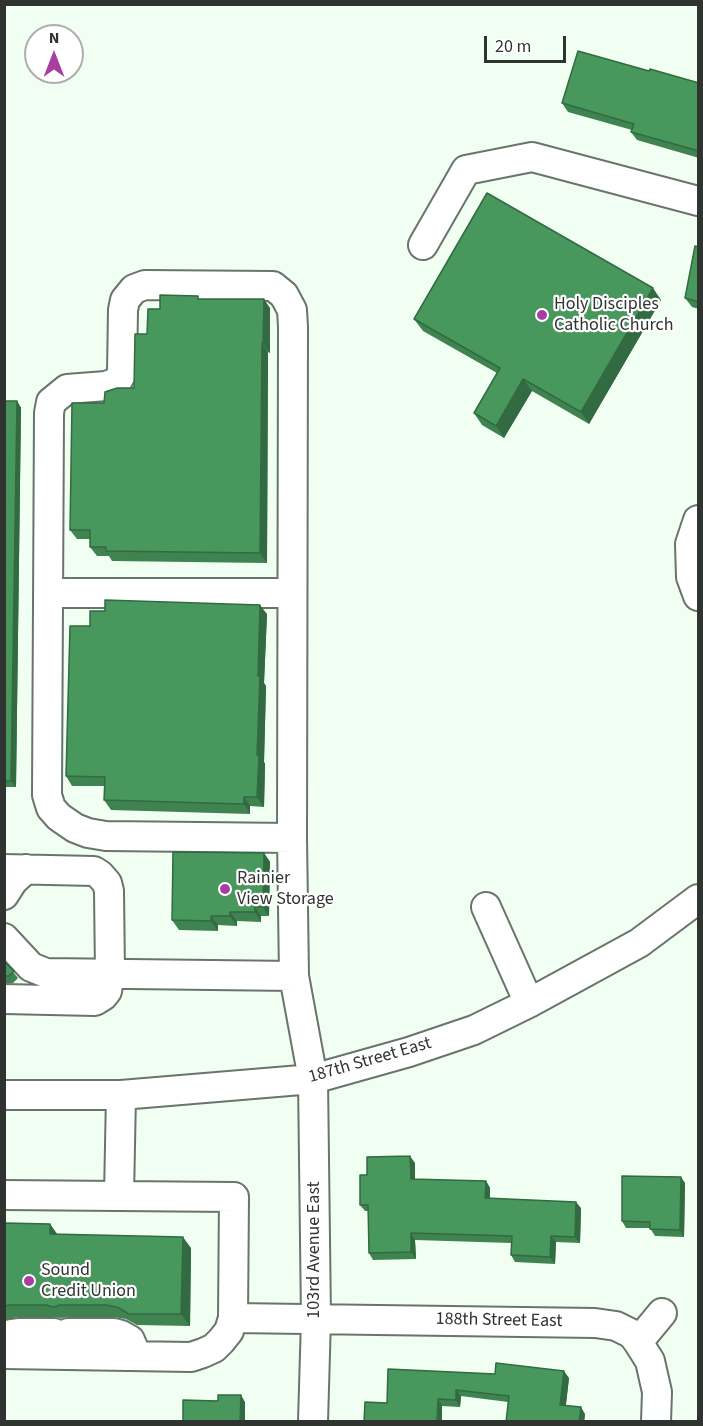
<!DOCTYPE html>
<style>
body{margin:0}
#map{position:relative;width:703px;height:1426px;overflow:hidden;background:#f1fff3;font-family:"Source Sans 3",sans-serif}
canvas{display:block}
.frame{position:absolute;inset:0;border:6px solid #2f3430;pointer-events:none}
.north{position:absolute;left:24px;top:24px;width:60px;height:60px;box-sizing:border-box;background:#fff;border:2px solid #acaeac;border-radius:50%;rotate:0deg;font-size:16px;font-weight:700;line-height:24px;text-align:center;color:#2f3430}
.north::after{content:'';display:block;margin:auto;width:21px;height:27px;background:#a73ea1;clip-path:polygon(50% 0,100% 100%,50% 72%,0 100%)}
.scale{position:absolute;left:484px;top:36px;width:82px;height:27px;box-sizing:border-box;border:3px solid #2f3430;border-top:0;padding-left:8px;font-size:18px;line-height:21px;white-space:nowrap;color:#2f3430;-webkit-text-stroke:4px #fff;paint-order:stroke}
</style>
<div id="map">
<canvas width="703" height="1426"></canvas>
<div class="frame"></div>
<div class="north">N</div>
<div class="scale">20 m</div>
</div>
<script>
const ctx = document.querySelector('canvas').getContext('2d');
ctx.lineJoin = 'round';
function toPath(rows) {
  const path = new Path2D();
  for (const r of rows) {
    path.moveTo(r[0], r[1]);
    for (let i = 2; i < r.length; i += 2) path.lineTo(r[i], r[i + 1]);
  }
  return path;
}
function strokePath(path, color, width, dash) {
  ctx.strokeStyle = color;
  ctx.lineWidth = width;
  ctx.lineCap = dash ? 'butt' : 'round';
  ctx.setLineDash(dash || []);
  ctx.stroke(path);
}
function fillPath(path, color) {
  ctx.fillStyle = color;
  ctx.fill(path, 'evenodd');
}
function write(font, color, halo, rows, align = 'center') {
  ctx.font = font + ' "Source Sans 3",sans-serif';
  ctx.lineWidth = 4.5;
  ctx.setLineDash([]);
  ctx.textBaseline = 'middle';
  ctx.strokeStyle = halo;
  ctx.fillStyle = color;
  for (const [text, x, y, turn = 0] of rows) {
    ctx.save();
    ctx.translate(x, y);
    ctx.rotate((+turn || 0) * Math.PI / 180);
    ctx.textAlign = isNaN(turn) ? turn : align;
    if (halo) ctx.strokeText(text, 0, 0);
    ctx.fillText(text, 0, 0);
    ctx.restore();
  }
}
const minor = toPath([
 [423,245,466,170,532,157,698,201],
 [698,520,690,544,691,577,698,596],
 [48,593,292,593],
 [292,838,293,327,292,310,284,295,273,286,145,285,134,289,125,300,123,310,122,373,117,382,106,386,67,389,51,402,49,413,47,795,51,808,59,817,75,828,88,833,106,836,292,838,294,976,313,1079,316,1319,313,1422],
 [4,869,94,871,100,875,107,883,109,891,110,974,107,991,103,996,95,1001,4,999],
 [4,895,13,881,26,869],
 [486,907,529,1003],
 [4,938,31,967,46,973,294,976],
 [4,1095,121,1095,313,1079,409,1052,474,1030,529,1003,639,943,698,899],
 [4,1195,234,1197,233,1318,229,1331,221,1341,214,1348,203,1353,191,1357,4,1354],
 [119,1196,121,1095],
 [233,1318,595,1323,616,1326,632,1334,638,1342,662,1313],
 [68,1333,114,1333,121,1335,130,1340,133,1347,134,1356],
 [4,1339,11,1334,18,1333,54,1333],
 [638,1342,650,1361,657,1392,656,1422]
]);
strokePath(minor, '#69746b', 32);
strokePath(minor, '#fff', 28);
fillPath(toPath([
 [649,71,699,83,699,158,637,140,631,132,632,130,568,112,562,103],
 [699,247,699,309,692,307,685,298],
 [200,299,270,308,270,353,268,352,267,563,112,561,109,556,97,556,90,547,90,539,77,539,70,530,104,403,134,388,147,334,160,309],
 [661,300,589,424,532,391,504,438,482,425,474,413,497,373,423,331,414,319],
 [4,401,17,401,21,408,16,787,4,787],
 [267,614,264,683,266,686,264,762,265,764,264,807,250,806,250,814,111,810,104,800,105,786,72,786,66,776,90,626],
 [264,853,270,862,269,916,261,916,261,922,237,921,237,926,218,925,218,931,179,930,172,920],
 [4,961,18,978,13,983,4,983],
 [415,1163,415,1180,486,1181,490,1188,490,1198,581,1208,580,1243,556,1242,555,1264,515,1262,511,1255,511,1243,415,1240,416,1259,373,1260,369,1253,368,1211,365,1211,360,1205,367,1175],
 [685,1183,684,1237,655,1236,650,1228,626,1228,622,1221],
 [4,1223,50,1224,58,1235,191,1248,190,1326,137,1325,126,1319,114,1317,68,1317,61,1318,54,1317,18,1317,4,1320],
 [388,1369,569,1378,566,1405,585,1414,584,1422,506,1422,508,1402,461,1396,460,1407,387,1403]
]), '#3e8350');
fillPath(toPath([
 [653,288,661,300,589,424,581,412],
 [264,299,270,308,270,353,263,343],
 [262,343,268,352,267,563,260,553],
 [523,379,532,391,504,438,496,426],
 [17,401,21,408,16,787,11,781],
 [260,605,267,614,264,683,266,686,264,762,265,764,264,807,257,797,258,676],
 [244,797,250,806,250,814,244,804],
 [264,853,270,862,269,916,263,907],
 [255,907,261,916,261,922,255,912],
 [230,912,237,921,237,926,230,916],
 [211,916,218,925,218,931,211,921],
 [410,1156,415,1163,415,1186,411,1179],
 [681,1177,685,1183,684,1237,680,1230],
 [486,1181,490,1188,490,1205,485,1198],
 [576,1202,581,1208,580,1243,575,1237],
 [50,1224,58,1236,50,1234],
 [411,1233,415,1240,416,1259,411,1252],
 [551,1236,556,1242,555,1264,550,1257],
 [183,1237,191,1248,190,1326,181,1314],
 [564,1371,569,1378,565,1411,560,1405],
 [456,1390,461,1396,460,1407,456,1400],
 [241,1395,245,1402,245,1422,240,1422],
 [438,1399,442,1406,442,1422,437,1422],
 [581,1407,585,1414,584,1422,579,1422]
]), '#326a41');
const building = toPath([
 [578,51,649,71,650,69,699,83,699,151,631,132,634,124,562,103,578,51],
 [487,193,653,288,581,412,523,379,496,426,474,413,500,368,414,319,487,193],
 [695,246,699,247,699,302,685,298,695,246],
 [160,295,198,296,198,299,264,299,263,343,262,343,260,553,106,551,106,547,90,547,90,530,70,530,72,403,104,403,105,392,117,388,134,388,135,334,147,334,148,309,160,309,160,295],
 [4,401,17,401,11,781,4,781,4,401],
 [105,600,260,605,258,676,260,676,257,755,259,755,257,797,244,797,244,804,104,800,105,777,66,776,70,626,90,626,90,611,105,611,105,600],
 [173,852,264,853,263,907,255,907,255,912,230,912,230,916,211,916,211,921,172,920,173,852],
 [4,961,14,971,9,976,4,976,4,961],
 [410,1156,411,1179,486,1181,485,1198,576,1202,575,1237,551,1236,550,1257,511,1255,512,1236,411,1233,411,1252,369,1253,368,1205,360,1205,360,1175,367,1175,367,1157,410,1156],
 [622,1176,681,1177,680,1230,650,1229,650,1222,622,1221,622,1176],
 [4,1223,50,1224,50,1234,183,1237,181,1314,129,1314,117,1307,106,1305,60,1305,53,1307,46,1305,10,1305,4,1306,4,1223],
 [496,1363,564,1371,560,1405,581,1407,579,1422,506,1422,509,1396,456,1390,456,1400,438,1399,437,1422,364,1422,365,1402,387,1403,388,1369,495,1374,496,1363],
 [218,1395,241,1395,240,1422,183,1422,183,1400,218,1401,218,1395]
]);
fillPath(building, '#48985d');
strokePath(building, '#326a41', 1.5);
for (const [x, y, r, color] of [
 [542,315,6,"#a73ea1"],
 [225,889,6,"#a73ea1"],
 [29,1281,6,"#a73ea1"]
]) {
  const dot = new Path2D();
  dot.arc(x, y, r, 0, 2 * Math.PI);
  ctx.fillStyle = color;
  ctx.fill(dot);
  strokePath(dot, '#fff', 2);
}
write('18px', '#2f3430', '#fff', [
 ["Holy Disciples",554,305],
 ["Catholic Church",554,326],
 ["Rainier",237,879],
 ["View Storage",237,900],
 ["Sound",41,1271],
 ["Credit Union",41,1292]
], 'left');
write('18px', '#2f3430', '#fff', [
 ["187th Street East",370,1061,-16],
 ["103rd Avenue East",315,1250,-90],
 ["188th Street East",499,1321,1]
]);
</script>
